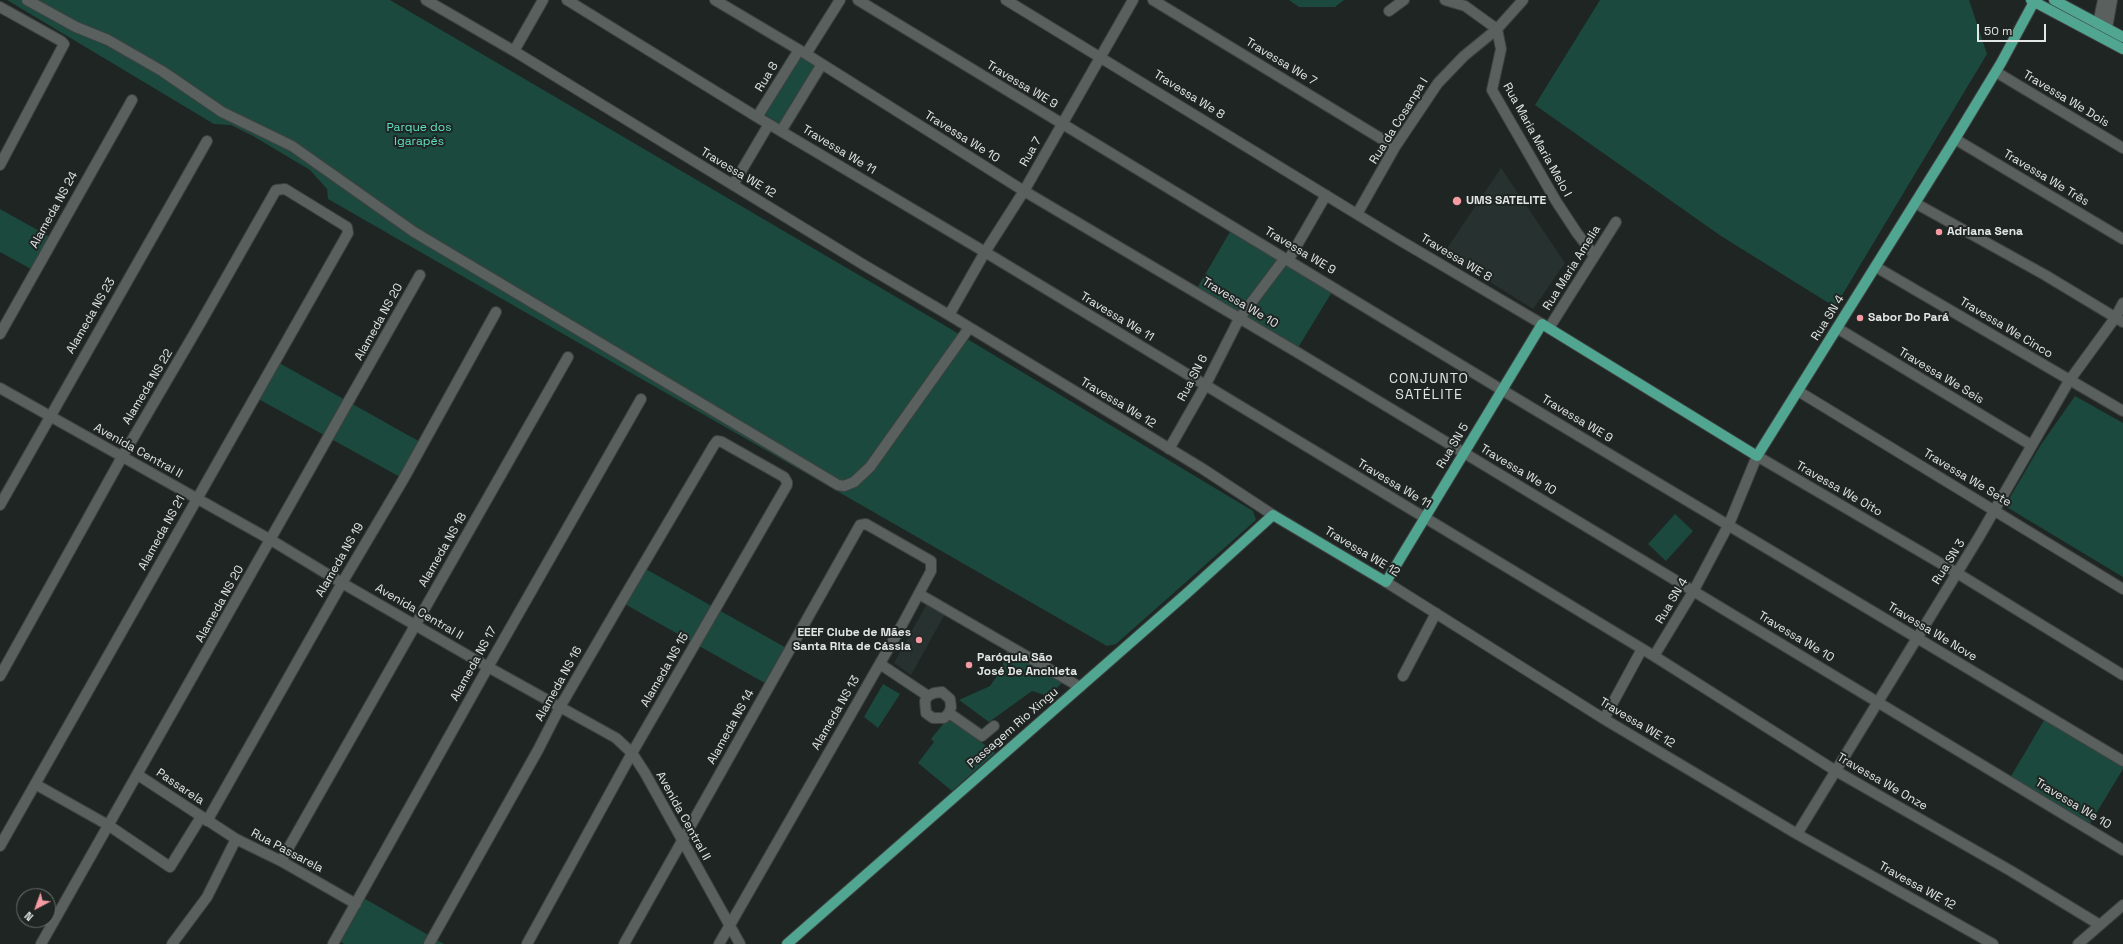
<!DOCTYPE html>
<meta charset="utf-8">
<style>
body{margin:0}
#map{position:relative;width:2123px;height:944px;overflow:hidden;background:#1f2523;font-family:"Space Grotesk",sans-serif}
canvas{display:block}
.north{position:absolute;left:16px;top:888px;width:40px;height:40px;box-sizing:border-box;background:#1f2523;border:1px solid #6d7271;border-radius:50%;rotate:221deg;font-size:11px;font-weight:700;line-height:16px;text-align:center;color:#e2e6e5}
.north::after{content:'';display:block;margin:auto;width:14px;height:18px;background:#f49aa2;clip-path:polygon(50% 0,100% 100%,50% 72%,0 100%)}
.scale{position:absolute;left:1977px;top:24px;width:69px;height:18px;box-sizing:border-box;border:2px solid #e2e6e5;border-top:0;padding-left:5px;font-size:12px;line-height:14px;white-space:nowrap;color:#e2e6e5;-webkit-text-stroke:3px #1f2523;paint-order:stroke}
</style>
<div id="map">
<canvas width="2123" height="944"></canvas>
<div class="north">N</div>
<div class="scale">50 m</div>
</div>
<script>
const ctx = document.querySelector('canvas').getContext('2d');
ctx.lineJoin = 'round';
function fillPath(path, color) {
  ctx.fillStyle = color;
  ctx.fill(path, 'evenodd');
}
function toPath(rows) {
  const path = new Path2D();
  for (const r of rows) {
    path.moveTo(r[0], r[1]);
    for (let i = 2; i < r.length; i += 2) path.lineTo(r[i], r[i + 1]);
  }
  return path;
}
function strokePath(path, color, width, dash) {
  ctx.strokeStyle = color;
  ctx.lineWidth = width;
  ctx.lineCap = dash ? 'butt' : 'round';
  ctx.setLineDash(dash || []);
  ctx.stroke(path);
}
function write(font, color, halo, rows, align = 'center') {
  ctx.font = font + ' "Space Grotesk",sans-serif';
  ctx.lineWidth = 4;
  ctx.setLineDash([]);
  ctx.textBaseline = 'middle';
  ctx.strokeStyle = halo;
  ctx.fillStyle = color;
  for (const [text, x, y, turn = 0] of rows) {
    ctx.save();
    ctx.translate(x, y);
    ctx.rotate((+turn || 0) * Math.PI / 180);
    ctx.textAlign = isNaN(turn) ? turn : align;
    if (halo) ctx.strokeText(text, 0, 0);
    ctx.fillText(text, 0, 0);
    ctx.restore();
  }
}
fillPath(toPath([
 [1501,168,1565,263,1533,309,1444,253],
 [928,602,946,612,911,675,894,663]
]), '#273230');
fillPath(toPath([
 [7,0,390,0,944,325,1253,511,1256,520,1116,644,1107,646,328,199,327,189,310,170,253,136,231,125,214,124],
 [1289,0,1344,0,1335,7,1299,7],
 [1600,0,1969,0,1987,54,1835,307,1721,236,1535,105],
 [800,55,817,66,780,124,764,114],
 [0,209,50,237,31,269,0,252],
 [1234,225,1335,287,1296,351,1196,290],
 [274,360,422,443,402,478,253,396],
 [2075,396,2123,423,2123,577,2005,506,2040,446],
 [1675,514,1693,531,1666,561,1648,544],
 [644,568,790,650,770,686,623,603],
 [1008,647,1063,682,1048,696,1032,691,989,722,959,700,990,686,1001,670],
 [883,684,900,694,878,728,864,717],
 [2046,717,2123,764,2123,769,2089,825,2010,778],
 [951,718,995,753,952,791,918,763,934,742,931,739,944,723],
 [360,896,444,944,344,944,336,939]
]), '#1b493d');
const minor = toPath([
 [27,0,76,27,108,40,162,71,222,112,292,146,414,232,838,485,844,486,854,482,870,467,969,328],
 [426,0,514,51,864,265,949,315,1203,469,1273,515],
 [567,0,757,117,985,252,1654,656,1836,771,2011,871,2100,925],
 [715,0,806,54,1024,191,1300,354,2123,850],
 [858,0,1502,390,2123,761],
 [1006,0,1396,238,1542,324],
 [1153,0,1395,147],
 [1445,0,1465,6,1497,29],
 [0,7,61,41,64,44,0,165],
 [1389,11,1404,0],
 [2098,24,2103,0],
 [2107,28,2112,0],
 [1497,29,1501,49,1492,90,1556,201,1577,233,1594,255],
 [514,51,543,0],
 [806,54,840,0],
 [1996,72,2123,148],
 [757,117,799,50],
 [781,131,822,64],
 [1955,139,2123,239],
 [733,185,769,124],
 [1915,203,2045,275,2123,322],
 [1357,214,1395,147,1438,83,1464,56,1497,29,1523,0],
 [1289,259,1326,195],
 [1876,267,2123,411],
 [949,315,985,252,1024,191,1133,0],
 [1549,328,1616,222],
 [1837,328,2031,445],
 [0,334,132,100],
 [0,388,271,540,342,583,488,667,616,738,632,753,645,773,740,944],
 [1798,391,2123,589],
 [1169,449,1205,386,1239,319,1285,258],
 [0,505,207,141],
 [1386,582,1604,719,1797,834,1993,944],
 [919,594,1080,687],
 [1654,656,1694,590,1729,524,1757,456,1957,573,2123,675],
 [880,664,928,696,925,701,926,713,933,718,944,718,949,713,951,707,950,699,942,692,934,693,928,696],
 [0,676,122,457,201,322,276,190,285,189,347,227,348,233,0,846],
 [1403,676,1436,613],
 [949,713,982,736,994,726],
 [1604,719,1642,649],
 [138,775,236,839,281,861,356,904],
 [35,784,108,825,170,867,201,817],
 [207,821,342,583,403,480,496,312],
 [1797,834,1979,537,2069,381,2115,318,2123,303],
 [281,861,568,357],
 [41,944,420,275],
 [172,944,207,897,236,839],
 [333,944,488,667,641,399],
 [429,944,538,750,560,707,620,604,714,445,717,441,722,442,784,477,787,482,787,485,632,753,527,944],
 [624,944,860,525,866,524,931,561,931,571,902,625,719,944],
 [2078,944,2123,905]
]);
const major = toPath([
 [2031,0,2123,49],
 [2054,0,2123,37],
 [787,944,1186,594,1273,515,1386,582,1542,324,1757,456,1955,139,2001,63,2035,0]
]);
strokePath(minor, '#3d4240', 12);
strokePath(major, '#3d4240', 12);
strokePath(minor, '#5a605e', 10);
strokePath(major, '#51a692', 10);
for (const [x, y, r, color] of [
 [1457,201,5,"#f49aa2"],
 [1939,232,4,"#f49aa2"],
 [1860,318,4,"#f49aa2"],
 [919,640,4,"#f49aa2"],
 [969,665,4,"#f49aa2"]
]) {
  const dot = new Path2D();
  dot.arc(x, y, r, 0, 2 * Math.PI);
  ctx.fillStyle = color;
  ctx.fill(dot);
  strokePath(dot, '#1f2523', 1.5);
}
write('12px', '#e2e6e5', '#1f2523', [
 ["Travessa We 7",1281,62,31],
 ["Rua 8",767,77,-58],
 ["Travessa WE 9",1022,85,31],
 ["Travessa We 8",1189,95,32],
 ["Travessa We Dois",2066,99,31],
 ["Rua da Cosanpa I",1399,121,-58],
 ["Travessa We 10",962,137,32],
 ["Rua Maria Maria Melo I",1537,140,61],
 ["Travessa We 11",839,150,31],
 ["Rua 7",1031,152,-60],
 ["Travessa WE 12",738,173,31],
 ["Travessa We Três",2046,178,31],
 ["Alameda NS 24",54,210,-61],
 ["Travessa WE 9",1300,251,31],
 ["Travessa WE 8",1456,258,31],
 ["Rua Maria Amelia",1572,268,-58],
 ["Travessa We 10",1240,303,31],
 ["Alameda NS 23",91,316,-60],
 ["Travessa We 11",1117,317,31],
 ["Rua SN 4",1828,318,-58],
 ["Alameda NS 20",379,322,-61],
 ["Travessa We Cinco",2006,328,31],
 ["Travessa We Seis",1941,376,31],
 ["Rua SN 6",1193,378,-62],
 ["Alameda NS 22",148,387,-59],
 ["Travessa We 12",1118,403,31],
 ["Travessa WE 9",1577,419,31],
 ["Rua SN 5",1453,446,-59],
 ["Avenida Central II",138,451,29],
 ["Travessa We 10",1518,470,31],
 ["Travessa We Sete",1967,478,31],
 ["Travessa We 11",1394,484,31],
 ["Travessa We Oito",1839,489,30],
 ["Alameda NS 21",162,533,-61],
 ["Alameda NS 18",443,550,-60],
 ["Travessa WE 12",1362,552,31],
 ["Alameda NS 19",340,560,-60],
 ["Rua SN 3",1949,562,-58],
 ["Rua SN 4",1672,601,-59],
 ["Alameda NS 20",220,604,-61],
 ["Avenida Central II",419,612,30],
 ["Travessa We Nove",1932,632,31],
 ["Travessa We 10",1796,637,31],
 ["Alameda NS 17",474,664,-61],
 ["Alameda NS 15",665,670,-60],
 ["Alameda NS 16",559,684,-61],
 ["Alameda NS 13",836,713,-60],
 ["Travessa WE 12",1637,723,31],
 ["Alameda NS 14",731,727,-61],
 ["Passagem Rio Xingu",1013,728,-41],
 ["Travessa We Onze",1882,782,30],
 ["Passarela",180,787,34],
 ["Travessa We 10",2073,804,31],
 ["Avenida Central II",683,816,61],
 ["Rua Passarela",287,851,28],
 ["Travessa WE 12",1917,886,29]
]);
write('12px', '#60e0c1', '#1f2523', [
 ["Parque dos",419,128],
 ["Igarapés",419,142]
]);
write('bold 12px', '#e2e6e5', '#1f2523', [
 ["UMS SATELITE",1466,201],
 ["Adriana Sena",1947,232],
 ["Sabor Do Pará",1868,318],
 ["EEEF Clube de Mães",911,633,"right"],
 ["Santa Rita de Cássia",911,647,"right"],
 ["Paróquia São",977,658],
 ["José De Anchieta",977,672]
], 'left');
ctx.letterSpacing = '1px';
write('14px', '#dee5e3', '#1f2523', [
 ["CONJUNTO",1429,379],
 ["SATÉLITE",1429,395]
]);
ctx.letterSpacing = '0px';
</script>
